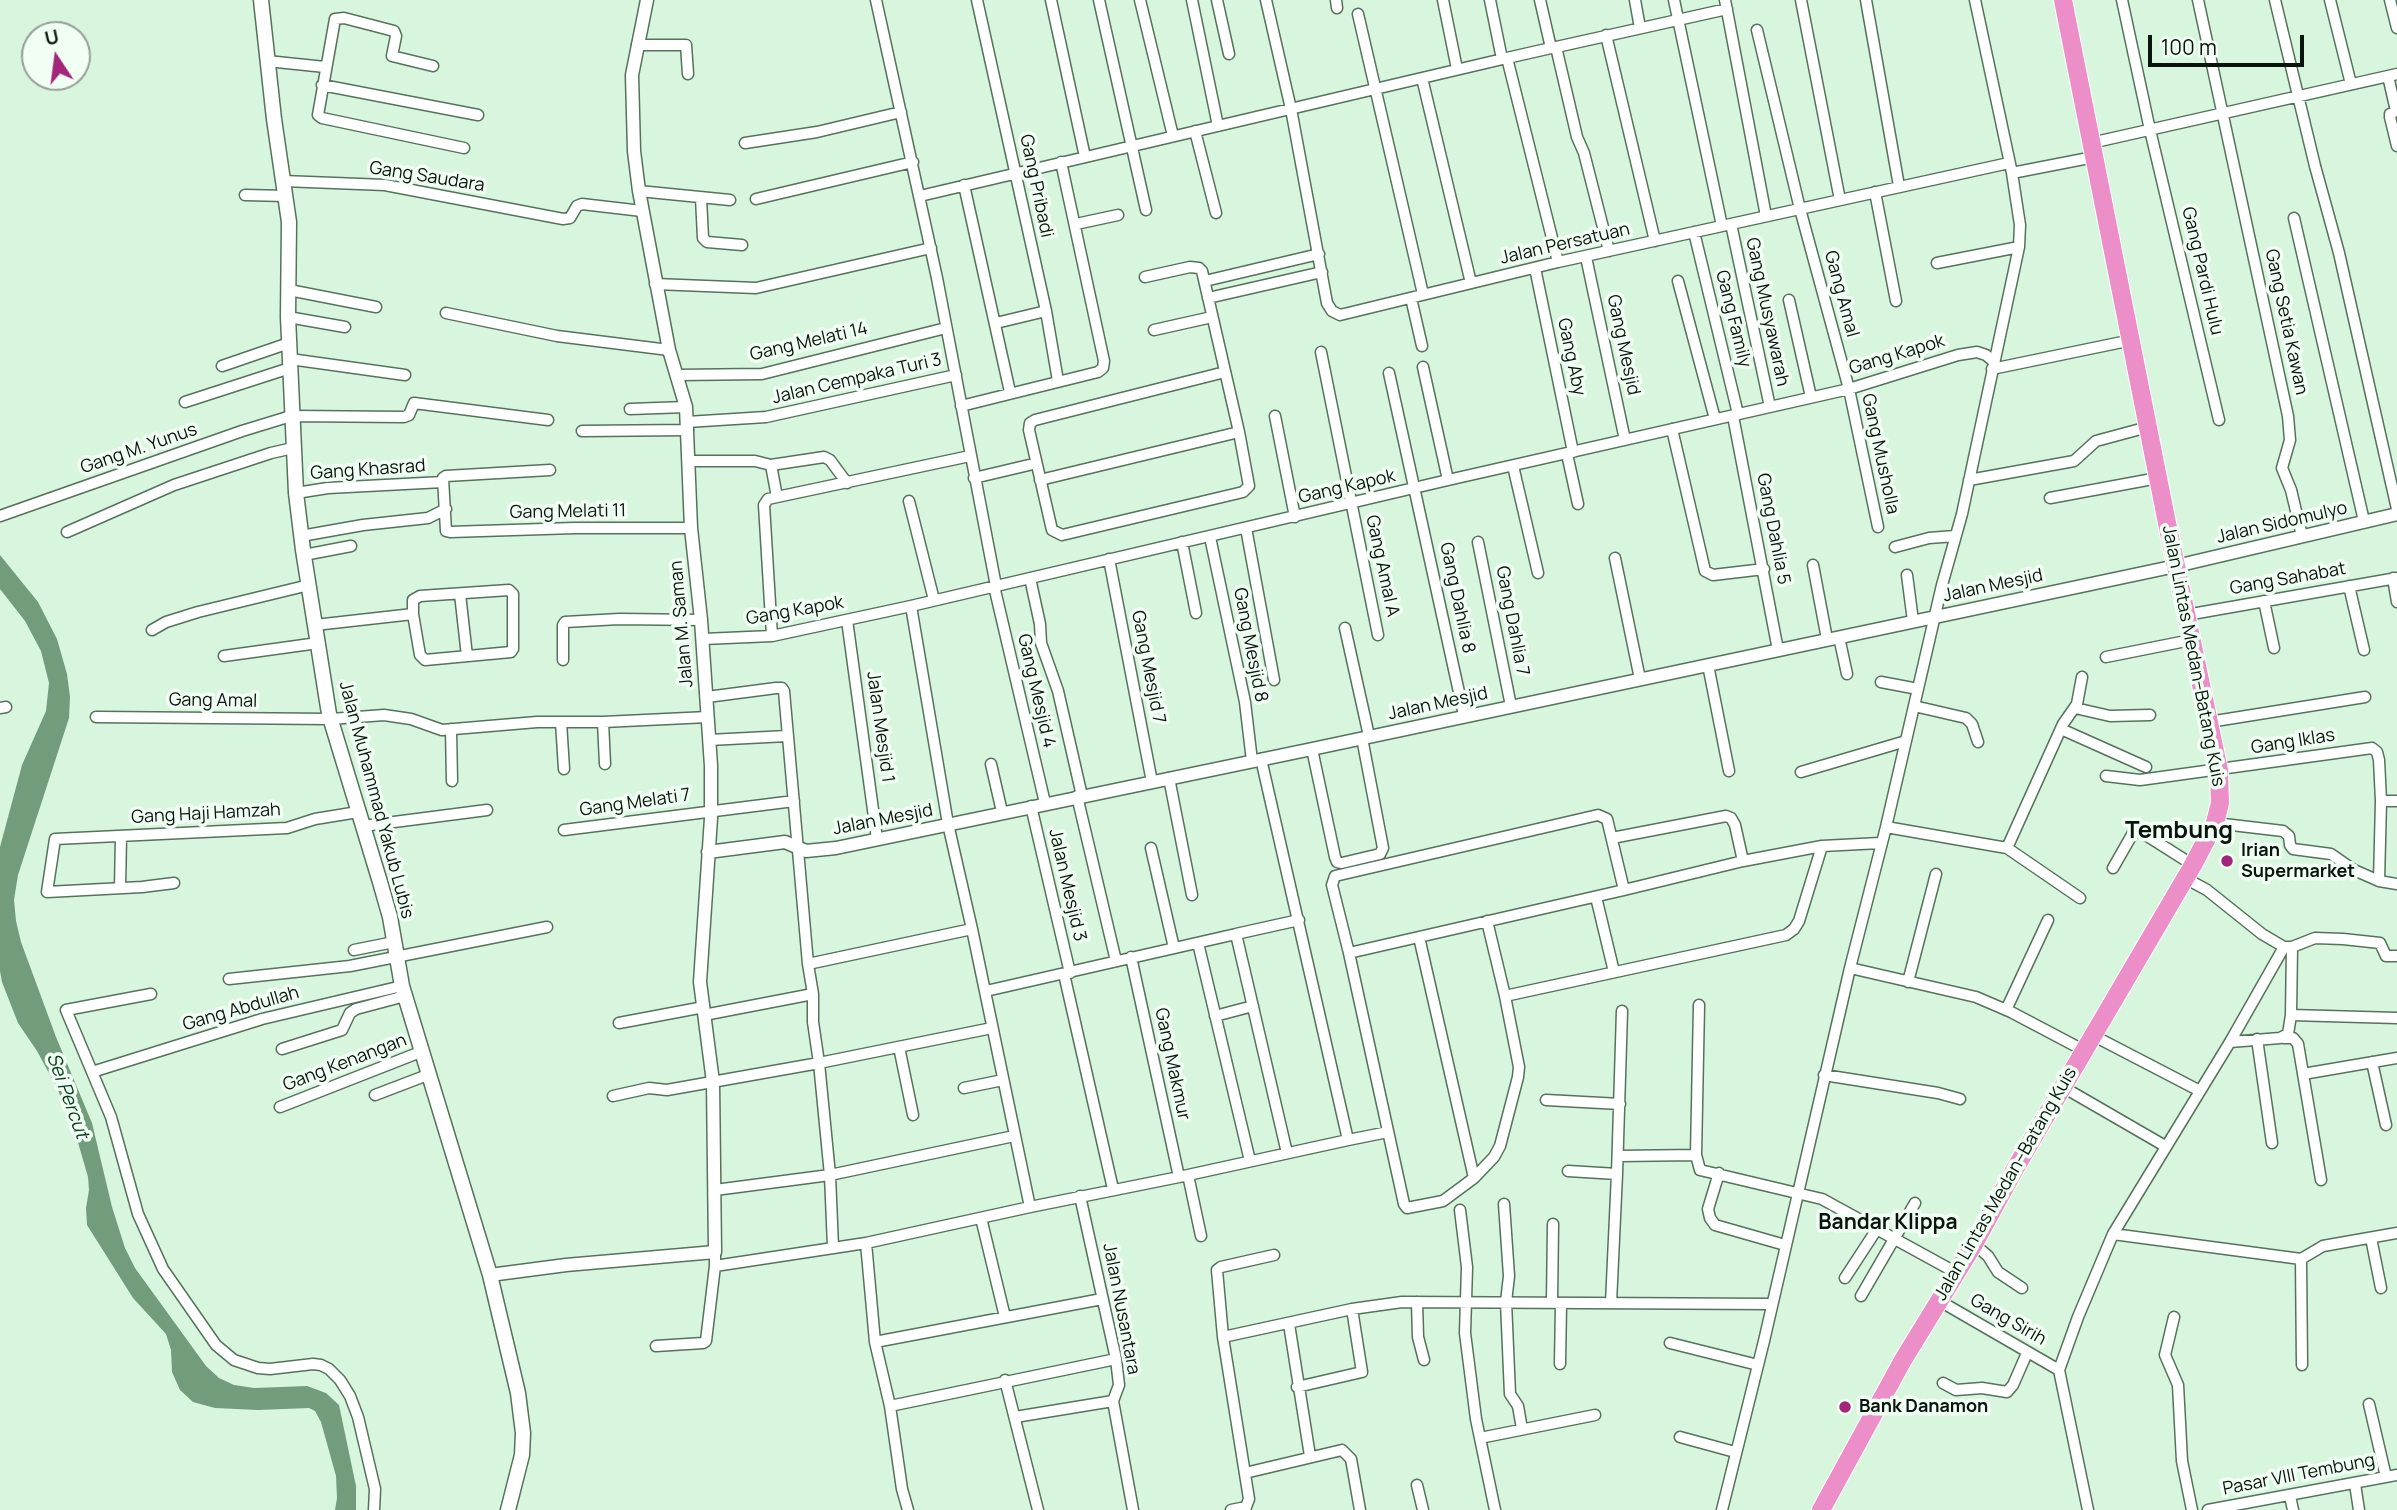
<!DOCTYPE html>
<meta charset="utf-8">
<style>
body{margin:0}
#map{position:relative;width:2397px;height:1510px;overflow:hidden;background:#d7f6dd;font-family:Manrope,sans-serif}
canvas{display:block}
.north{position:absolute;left:21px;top:21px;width:70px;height:70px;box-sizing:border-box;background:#f1fef4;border:2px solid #94a097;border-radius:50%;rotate:347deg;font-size:19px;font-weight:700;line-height:28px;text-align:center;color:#09140c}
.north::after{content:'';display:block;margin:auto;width:24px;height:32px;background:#a3267a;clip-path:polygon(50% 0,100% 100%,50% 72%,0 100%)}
.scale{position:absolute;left:2148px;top:35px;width:156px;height:32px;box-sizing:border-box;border:4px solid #09140c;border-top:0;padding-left:9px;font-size:21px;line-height:24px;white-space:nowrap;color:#09140c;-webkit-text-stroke:5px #f1fef4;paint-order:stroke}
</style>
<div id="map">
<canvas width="2397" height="1510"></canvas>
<div class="north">U</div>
<div class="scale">100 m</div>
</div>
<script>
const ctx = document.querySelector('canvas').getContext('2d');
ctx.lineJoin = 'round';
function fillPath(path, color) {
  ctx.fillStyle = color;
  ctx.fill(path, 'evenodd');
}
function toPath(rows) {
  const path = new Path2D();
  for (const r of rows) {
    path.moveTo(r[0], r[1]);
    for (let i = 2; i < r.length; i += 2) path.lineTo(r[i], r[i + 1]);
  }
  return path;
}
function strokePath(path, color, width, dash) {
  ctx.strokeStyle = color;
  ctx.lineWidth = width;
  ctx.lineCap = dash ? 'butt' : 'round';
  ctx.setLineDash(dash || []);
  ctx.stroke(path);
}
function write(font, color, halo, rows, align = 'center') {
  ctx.font = font + ' Manrope,sans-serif';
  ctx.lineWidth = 7;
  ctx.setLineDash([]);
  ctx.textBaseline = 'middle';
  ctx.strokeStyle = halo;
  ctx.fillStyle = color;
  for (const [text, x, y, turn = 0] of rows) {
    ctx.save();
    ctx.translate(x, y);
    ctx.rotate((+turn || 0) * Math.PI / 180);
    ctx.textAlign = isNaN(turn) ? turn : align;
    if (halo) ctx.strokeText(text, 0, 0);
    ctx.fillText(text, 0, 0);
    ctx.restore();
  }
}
fillPath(toPath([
 [0,555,38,602,57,639,67,674,70,697,69,718,18,875,14,900,16,921,21,942,56,1037,92,1123,112,1207,125,1248,135,1268,206,1366,219,1378,234,1385,254,1388,307,1386,326,1393,339,1405,356,1486,356,1510,335,1510,337,1498,336,1476,321,1422,315,1411,309,1408,258,1410,215,1408,193,1402,180,1390,172,1372,171,1350,166,1334,133,1298,87,1225,86,1208,89,1190,88,1177,77,1139,58,1090,37,1051,18,1023,2,982,0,971,0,847,22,765,46,711,49,683,41,651,25,621,0,589]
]), '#729c7c');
const minor = toPath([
 [876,0,937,278,996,586],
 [977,0,1046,311,1058,381],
 [1051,0,1085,157],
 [1099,0,1146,210],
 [1140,0,1173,136],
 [1192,0,1218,126],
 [1217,0,1229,54],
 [1266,0,1291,109,1327,303,1332,311,1340,315,1558,262,2009,163],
 [1336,0,1337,8],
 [1443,0,1457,69],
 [1490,0,1502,59],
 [1635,0,1640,28],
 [1674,0,1722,226],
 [1725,0,1766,216],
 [1801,0,1840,200],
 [1866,0,1899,186],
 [2122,0,2150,130,2219,420],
 [2198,0,2288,416,2290,440,2282,468,2291,490,2302,536],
 [2275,0,2315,166,2339,253,2397,509],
 [2330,0,2351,84],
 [2390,0,2397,28],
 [1358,14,1423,294],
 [1757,30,1800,209,1849,389,1878,527],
 [1606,35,1655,241],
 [637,45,686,45,688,74],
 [1556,47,1577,137,1584,153,1609,251],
 [1552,48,1727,9],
 [1507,58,1551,48,1540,0],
 [267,61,325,67],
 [433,66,392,56,396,36,394,31,344,18,335,19,318,115,322,118,464,148],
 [2388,76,2396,111,2390,114,2390,117,2397,146],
 [1422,78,1471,283],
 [322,85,478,115],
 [1195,131,1216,213],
 [745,143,817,132,901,112],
 [2091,143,2397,74],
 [2012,173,2094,157],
 [283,181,385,185,563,219,570,218,577,206,582,204,642,211],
 [964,185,1010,392],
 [639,191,730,200],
 [1875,192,1896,301],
 [245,195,286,196],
 [920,196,1507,58,1558,262],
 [701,198,703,238,707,242,742,245],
 [756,199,913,162],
 [2294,218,2364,521],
 [1076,224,1118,215],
 [1731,224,1770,407],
 [1694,232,1738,414],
 [1586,257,1625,440],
 [1937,263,2019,247],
 [1535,268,1573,452],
 [1145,277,1190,267,1199,268,1202,271,1239,432,1249,486,1243,492,1062,535,1052,530,1029,430,1030,423,1035,420,1225,372],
 [1205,281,1319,254],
 [1678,281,1715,419],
 [655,284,756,288,931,248],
 [289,290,376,307],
 [1208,298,1322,272],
 [1411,298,1422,346],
 [1789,300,1811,397],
 [446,313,557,336,669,350],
 [288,317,345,327],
 [996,323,1046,311],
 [1154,330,1212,317],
 [1321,352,1378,635],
 [290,359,405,375],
 [222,366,289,343],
 [1423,367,1448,480],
 [1992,369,2132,340],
 [1389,373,1464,715],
 [677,375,762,374,946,328],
 [185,402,290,368],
 [961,406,1098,372,1103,368,1104,361,1061,162],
 [630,409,686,407],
 [1275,416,1295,517],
 [1733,416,1778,650],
 [687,422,766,417,956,375],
 [1672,429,1705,571,1713,575,1764,569],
 [582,431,688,430],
 [1567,454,1578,504],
 [689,461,755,461,771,465,824,457,830,460,847,483],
 [771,465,777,497,970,456],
 [1513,466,1538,573],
 [550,470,446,476,443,478,446,531,450,532,575,528,691,528],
 [974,478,1029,465],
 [1040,480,1239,432],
 [1969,480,2074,461,2096,441,2148,427],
 [296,493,328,488,443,482],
 [2050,498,2158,478],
 [909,501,934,600],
 [0,516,242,431,291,416,404,417,409,415,414,403,548,420],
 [1246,528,1274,680],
 [67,532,174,485,271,453,293,448],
 [301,536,363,525,428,518,446,509],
 [1210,537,1245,702,1252,761],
 [1182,542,1196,613],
 [1478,542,1511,706],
 [1895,547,1929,538,1955,536],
 [304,555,351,546],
 [1615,558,1640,679],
 [1109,559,1152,782],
 [1813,565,1827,639],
 [1907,575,1913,621],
 [1030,578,1040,624,1041,643,1058,691,1082,796],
 [2393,578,2397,602],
 [994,586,1045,803],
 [2349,586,2364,650],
 [460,594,467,656],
 [2264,601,2274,648],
 [911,606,948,824,972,929,1030,1207],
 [2186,615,2397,578],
 [847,620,877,839],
 [315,625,413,614,420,655,425,660,511,652,513,649,513,594,509,590,420,596,413,600,413,614],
 [1345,628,1369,736],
 [152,630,166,622,198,612,309,585],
 [772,636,764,505,768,499,777,497],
 [1839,637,1847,674],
 [703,639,772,636,911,606,1448,480,1849,389,1958,355,1977,352,1986,355,1993,361],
 [224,656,318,643],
 [2106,657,2191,640],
 [563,660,563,625,565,622,619,619,701,620],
 [1708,665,1729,771],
 [1881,682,1918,689],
 [707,697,776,688,782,688,784,691,808,964,813,994,813,1022,819,1063,830,1175,833,1247],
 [1914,706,1966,718,1972,724,1978,742],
 [0,708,6,707],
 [2075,708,2110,716,2150,715],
 [96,717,331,719,384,715,411,719,442,730,537,722,603,722,708,717],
 [561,722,564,769],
 [603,722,605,764],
 [2209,722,2365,697],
 [451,729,452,781],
 [2061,729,2146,767],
 [709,740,787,736],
 [1312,749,1335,857,1337,862,1342,863,1380,854,1383,848,1362,738],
 [991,764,1002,812],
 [1801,772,1906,741],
 [2106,776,2140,780,2372,748,2377,752,2379,760,2381,801,2379,881],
 [1169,778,1192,895],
 [1077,796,1116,961],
 [2381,801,2397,801],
 [1031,806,1070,973],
 [2215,823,2283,831,2289,836,2290,845,2293,849,2331,854,2354,870,2379,881,2397,884],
 [363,826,487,810],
 [1886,827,2007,848,2063,724,2077,704,2082,677],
 [564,830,794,801],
 [1612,838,1726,816,1731,818,1735,825,1743,861],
 [1151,848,1174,948],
 [2007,848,2080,898],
 [2113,868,2133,833,2137,832,2141,832,2193,865],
 [2185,878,2207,890,2262,934,2284,947],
 [174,883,142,887,47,892,55,839,287,828,315,819,358,812],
 [120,888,121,836],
 [1596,897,1614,972],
 [1487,921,1505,996,1519,1067,1518,1077,1500,1146,1494,1157,1474,1178,1443,1201,1407,1208,1404,1204,1349,953,1332,885,1335,876,1598,815,1607,819,1624,890,1743,861,1822,846,1880,843],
 [1236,934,1299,920],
 [1419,937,1474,1178],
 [1198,943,1250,1161],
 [2285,947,2292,947,2315,938,2343,939,2380,943,2386,956,2397,956],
 [354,950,394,942],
 [1349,953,1624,890],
 [1131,957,1179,1177],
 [808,964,972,929],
 [1850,968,1976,997,2011,1012,2085,1051],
 [1064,974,1113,1189],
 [229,979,350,966,547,927],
 [1908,982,1936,874],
 [986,991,1236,934,1287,1153],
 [151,994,66,1010,111,1117,138,1214,163,1269,216,1345,234,1360,258,1368,270,1369,313,1364,321,1365,329,1369,340,1380,350,1396,358,1417,375,1489,374,1510],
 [1505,996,1786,935,1794,929,1799,921,1822,846],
 [1699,1005,1696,1155,1700,1170,1822,1199,1955,1272],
 [2006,1010,2048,920],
 [704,1015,813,994],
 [2291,1015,2397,1018],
 [1215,1016,1253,1006],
 [619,1023,704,1007],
 [2094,1036,2200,1091],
 [2283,1038,2293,1038,2298,1044,2321,1180],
 [2257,1039,2272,1143],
 [2230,1042,2280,1038,2288,1034,2291,1015,2292,947],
 [899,1047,913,1115],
 [282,1049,342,1030,350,1013,356,1009,405,996],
 [2372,1062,2386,1125],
 [92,1072,262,1019,402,986],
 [2303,1074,2397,1058],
 [1824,1075,1938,1093,1960,1099],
 [2063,1087,2165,1146],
 [964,1088,1003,1080],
 [375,1095,430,1074],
 [613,1096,649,1088,667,1090,819,1063,992,1028],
 [1546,1100,1620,1104],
 [280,1107,423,1051],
 [1348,1140,1388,1132],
 [1618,1156,1696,1155],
 [1568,1171,1617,1174],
 [1719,1173,1708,1209,1710,1218,1715,1225,1785,1245],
 [1188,1175,1201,1236],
 [715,1190,830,1175,1014,1136],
 [1080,1196,1116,1359,1119,1385,1113,1401,1133,1510],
 [1504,1204,1509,1276,1506,1302,1510,1394,1518,1406,1522,1429],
 [1460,1210,1467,1267,1465,1333,1476,1419,1495,1510],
 [981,1218,1005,1317],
 [2113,1234,2301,1259,2323,1246,2397,1233],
 [2371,1238,2381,1288],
 [866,1243,875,1342,890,1406,902,1489,908,1510],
 [1974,1244,1988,1256,1998,1272,2022,1288],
 [715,1252,715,1266,866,1243,1030,1207,1179,1177,1348,1140,1261,759],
 [2301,1259,2302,1365],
 [1845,1278,1877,1229],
 [1861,1296,1915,1203],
 [1938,1300,2059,1370],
 [1417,1302,1418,1337,1424,1360],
 [1552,1303,1553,1224],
 [1611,1303,1617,1174,1622,1011],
 [2174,1317,2165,1355,2178,1385,2182,1461,2192,1510],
 [1289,1324,1310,1456],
 [1223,1337,1217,1270,1221,1267,1274,1255],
 [875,1342,1102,1299],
 [1670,1343,1758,1365],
 [656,1346,703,1343,706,1341,715,1266],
 [1560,1364,1561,1304],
 [1005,1380,1038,1510],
 [1943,1383,1956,1390,1982,1388,2007,1392,2013,1385,2027,1353],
 [1297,1387,1362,1372,1352,1309],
 [2369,1404,2386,1477],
 [890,1406,1116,1359],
 [1015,1417,1113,1401],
 [1680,1437,1735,1452],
 [1480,1438,1595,1415],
 [1245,1473,1342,1450,1351,1459,1360,1510],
 [2355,1484,2359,1510],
 [1417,1485,1423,1510],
 [2290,1496,2293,1510],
 [1231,1510,1246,1507,1249,1499,1223,1337,1352,1309,1402,1302,1772,1304],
 [1722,1510,1764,1341,1850,968,1886,827,1942,585,1962,514,2019,247,2020,225,2012,173,1975,0],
 [2088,1510,2059,1370,2078,1317,2113,1234,2230,1042,2284,947],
 [2208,1510,2397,1475]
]);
const tertiary = toPath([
 [708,852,785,842,806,851,836,848,1312,749,2176,566,2397,514],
 [490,1275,566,1265,715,1252,713,1082,700,982,711,818,711,766,701,620,691,528,686,407,669,350,639,191,634,151,632,75,647,0]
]);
const secondary = toPath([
 [261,0,274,119,289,222,288,317,296,493,303,550,329,714,380,882,390,917,402,986,490,1275,518,1393,523,1433,522,1455,508,1510]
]);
const trunk = toPath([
 [1821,1510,1903,1360,1974,1244,2016,1167,2193,865,2215,823,2220,803,2219,770,2168,528,2063,0]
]);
strokePath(minor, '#56725d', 13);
strokePath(tertiary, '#56725d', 15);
strokePath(secondary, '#56725d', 17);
strokePath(trunk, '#fff', 20);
strokePath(minor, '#fff', 10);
strokePath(tertiary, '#fff', 12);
strokePath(secondary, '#fff', 14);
strokePath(trunk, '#ec8ec7', 18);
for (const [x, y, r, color] of [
 [2227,861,7,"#a3267a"],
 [1845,1407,7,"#a3267a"]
]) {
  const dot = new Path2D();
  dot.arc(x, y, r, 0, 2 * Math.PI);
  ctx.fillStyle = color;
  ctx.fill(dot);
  strokePath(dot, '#f1fef4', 2.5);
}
write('18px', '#09140c', '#f1fef4', [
 ["Gang Saudara",427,177,9],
 ["Gang Pribadi",1036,186,78],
 ["Jalan Persatuan",1565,244,-13],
 ["Gang Pardi Hulu",2202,271,77],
 ["Gang Amal",1841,294,75],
 ["Gang Musyawarah",1767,312,78],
 ["Gang Family",1733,319,76],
 ["Gang Setia Kawan",2286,322,78],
 ["Gang Melati 14",809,342,-13],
 ["Gang Mesjid",1623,345,78],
 ["Gang Kapok",1897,355,-17],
 ["Gang Aby",1571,357,78],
 ["Jalan Cempaka Turi 3",857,379,-13],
 ["Gang M. Yunus",139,449,-19],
 ["Gang Musholla",1880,454,78],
 ["Gang Khasrad",368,470,-4],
 ["Gang Kapok",1347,487,-13],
 ["Gang Melati 11",568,512,-1],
 ["Jalan Sidomulyo",2282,523,-13],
 ["Gang Dahlia 5",1773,529,79],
 ["Gang Amal A",1382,566,78],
 ["Gang Sahabat",2288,579,-10],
 ["Jalan Mesjid",1993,586,-12],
 ["Gang Dahlia 8",1457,598,78],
 ["Gang Kapok",795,611,-10],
 ["Gang Dahlia 7",1512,621,79],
 ["Jalan M. Saman",682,624,-95],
 ["Gang Mesjid 8",1250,645,79],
 ["Jalan Lintas Medan–Batang Kuis",2193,656,79],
 ["Gang Mesjid 7",1148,667,79],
 ["Gang Mesjid 4",1036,691,77],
 ["Gang Amal",213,701,1],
 ["Jalan Mesjid",1438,704,-12],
 ["Jalan Mesjid 1",880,727,82],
 ["Gang Iklas",2293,742,-9],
 ["Jalan Muhammad Yakub Lubis",376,800,75],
 ["Gang Melati 7",635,803,-8],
 ["Gang Haji Hamzah",206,814,-3],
 ["Jalan Mesjid",883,820,-11],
 ["Jalan Mesjid 3",1067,885,77],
 ["Gang Abdullah",241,1009,-16],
 ["Gang Kenangan",345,1063,-21],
 ["Gang Makmur",1172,1064,78],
 ["Jalan Lintas Medan–Batang Kuis",2006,1184,-60],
 ["Jalan Nusantara",1121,1309,79],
 ["Gang Sirih",2008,1320,30],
 ["Pasar VIII Tembung",2299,1475,-11]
]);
write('bold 18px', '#09140c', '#f1fef4', [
 ["Irian",2241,851],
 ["Supermarket",2241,872],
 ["Bank Danamon",1859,1407]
], 'left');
write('italic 19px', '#083c1c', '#f1fef4', [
 ["Sei Percut",67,1096,70]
]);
write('bold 21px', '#09140c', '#f1fef4', [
 ["Bandar Klippa",1888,1223]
]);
write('bold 24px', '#09140c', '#f1fef4', [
 ["Tembung",2179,831]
]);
</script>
